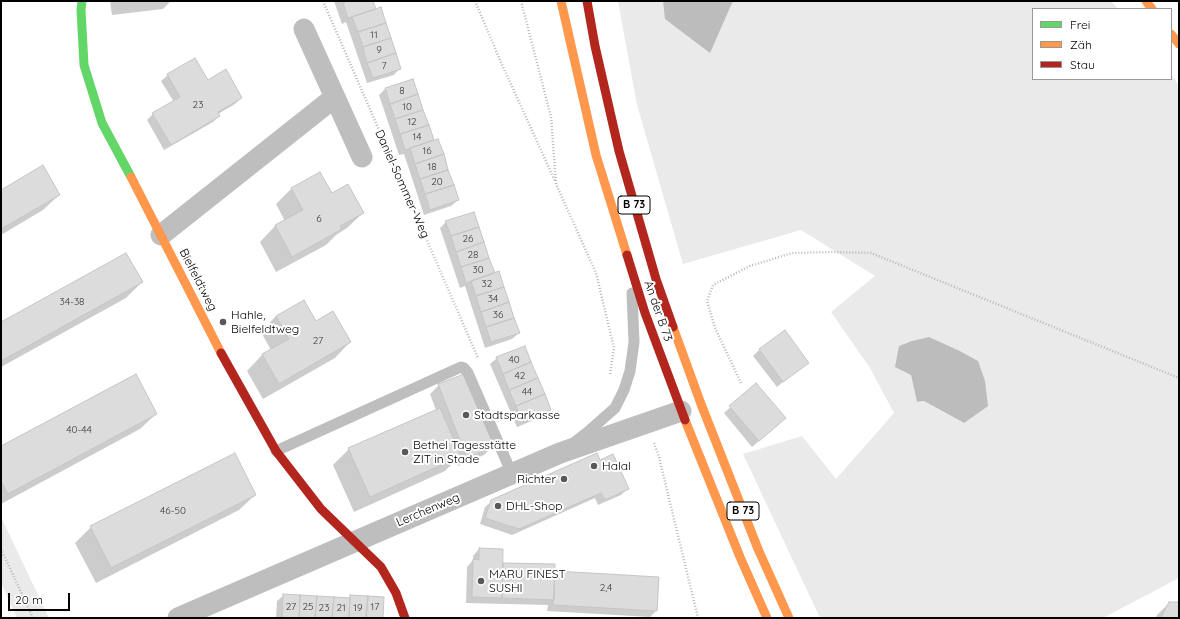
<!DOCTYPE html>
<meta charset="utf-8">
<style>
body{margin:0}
#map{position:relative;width:1180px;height:619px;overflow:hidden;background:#fff;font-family:Quicksand,sans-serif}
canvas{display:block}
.frame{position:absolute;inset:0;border:2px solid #000;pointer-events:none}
.legend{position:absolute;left:1032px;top:8px;width:140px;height:72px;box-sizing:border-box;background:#fff;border:1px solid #999;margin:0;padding:5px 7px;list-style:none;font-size:12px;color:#000}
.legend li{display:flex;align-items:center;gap:8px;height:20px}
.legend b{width:20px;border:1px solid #999}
.scale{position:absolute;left:8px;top:593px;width:62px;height:18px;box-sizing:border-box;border:2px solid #000;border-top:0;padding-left:5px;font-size:12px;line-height:14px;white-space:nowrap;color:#000;-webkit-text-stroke:3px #fff;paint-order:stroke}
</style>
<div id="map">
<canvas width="1180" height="619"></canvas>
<div class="frame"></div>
<ul class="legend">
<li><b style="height:5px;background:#63d668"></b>Frei</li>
<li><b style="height:5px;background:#ff974d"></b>Zäh</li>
<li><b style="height:5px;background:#b3261e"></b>Stau</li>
</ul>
<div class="scale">20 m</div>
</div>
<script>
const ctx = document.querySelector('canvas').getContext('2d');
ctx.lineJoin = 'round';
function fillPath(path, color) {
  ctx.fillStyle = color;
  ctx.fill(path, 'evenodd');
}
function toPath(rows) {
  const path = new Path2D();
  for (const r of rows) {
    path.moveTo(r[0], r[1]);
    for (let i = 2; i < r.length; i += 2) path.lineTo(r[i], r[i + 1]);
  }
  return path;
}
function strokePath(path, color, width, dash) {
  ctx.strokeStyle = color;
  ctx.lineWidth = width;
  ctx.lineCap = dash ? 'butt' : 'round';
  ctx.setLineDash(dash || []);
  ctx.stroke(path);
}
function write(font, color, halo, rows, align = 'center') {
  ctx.font = font + ' Quicksand,sans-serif';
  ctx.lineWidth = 4;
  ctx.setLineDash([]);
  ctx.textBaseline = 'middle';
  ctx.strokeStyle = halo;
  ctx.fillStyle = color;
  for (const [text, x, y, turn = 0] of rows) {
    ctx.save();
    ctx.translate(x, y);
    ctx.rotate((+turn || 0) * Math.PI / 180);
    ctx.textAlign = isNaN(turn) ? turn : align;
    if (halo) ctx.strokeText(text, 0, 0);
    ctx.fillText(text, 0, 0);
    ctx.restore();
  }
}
fillPath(toPath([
 [618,1,1111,1,1118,9,1033,9,1033,79,1171,79,1171,75,1179,85,1179,578,1103,618,820,618,743,454,802,436,836,479,894,413,870,368,831,312,875,276,801,230,683,264,637,105],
 [929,337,960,351,978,361,963,423,924,401,917,402,911,375,912,341],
 [1,517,49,618,17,618,1,583]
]), '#eaeaea');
fillPath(toPath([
 [663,1,734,1,732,3,710,53,665,19],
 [929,337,960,351,978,361,985,381,988,406,964,423,924,401,917,402,911,375,895,367,899,346,912,341]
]), '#bcbcbc');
fillPath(toPath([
 [110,1,171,1,163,9,112,15],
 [334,1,372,1,400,68,394,75,367,83,346,22,342,24],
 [168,75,208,81,241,98,235,104,218,114,219,116,213,122,164,150,147,120,153,114,174,102,161,81],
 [412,80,433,142,458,200,451,206,424,215,404,154,399,155,379,95,385,89],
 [291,189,331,195,363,213,347,228,336,235,326,245,276,272,260,242,275,226,285,221,276,204],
 [1,191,59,195,43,210,1,235],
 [446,222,494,274,519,333,512,339,485,348,465,286,460,288,440,228],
 [142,282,126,298,1,367,1,323],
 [276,316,315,322,350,342,335,358,263,399,247,371,262,355,271,350,261,332],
 [759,350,808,362,777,387,753,356],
 [497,358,550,410,544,416,517,427,490,364],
 [756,384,779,424,752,447,724,413],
 [439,385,493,446,484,455,458,466,456,460,445,471,354,512,333,465,349,449,436,410,430,394],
 [156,414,140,429,1,504,1,448],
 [599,461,627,489,621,495,598,505,595,498,512,535,480,524,485,507,492,501],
 [255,495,239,510,96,583,75,543,91,527],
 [479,549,502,564,554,565,554,572,658,578,656,611,650,617,547,611,548,605,466,603,467,567,473,560,473,556],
 [284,595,347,599,351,596,382,618,276,618,277,601],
 [1179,600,1179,618,1156,618,1157,615,1169,603,1176,603]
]), '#0003');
const building = toPath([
 [347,1,373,1,376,9,348,18,343,3,347,1],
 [381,7,386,23,358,32,352,17,381,7],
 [386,23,391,38,363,47,358,32,386,23],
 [391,38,396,53,367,63,363,47,391,38],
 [396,53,401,69,373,78,367,63,396,53],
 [195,58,208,80,226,69,242,98,218,112,220,116,171,145,152,113,180,97,167,74,195,58],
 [413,79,418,94,390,104,385,88,413,79],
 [418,94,423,110,395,119,390,104,418,94],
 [423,110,429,125,400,134,395,119,423,110],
 [429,125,434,140,405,150,400,134,429,125],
 [438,139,444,154,415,164,410,148,438,139],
 [444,154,448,170,420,179,415,164,444,154],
 [43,165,60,195,1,229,1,190,43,165],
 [448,170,454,185,425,194,420,179,448,170],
 [320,172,332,193,348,184,364,213,340,226,342,229,292,257,275,225,303,210,291,188,320,172],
 [454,185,459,200,430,210,425,194,454,185],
 [474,212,479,227,451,236,445,221,474,212],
 [479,227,484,242,456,252,451,236,479,227],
 [484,242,489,258,461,267,456,252,484,242],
 [126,253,143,282,1,361,1,322,126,253],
 [489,258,495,273,466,283,461,267,489,258],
 [499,271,504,287,476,296,471,281,499,271],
 [504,287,509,302,481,312,476,296,504,287],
 [304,300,316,321,333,311,351,342,279,384,262,354,289,339,276,316,304,300],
 [509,302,514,318,486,327,481,312,509,302],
 [514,318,520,333,491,342,486,327,514,318],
 [785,330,809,363,783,382,759,349,785,330],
 [525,346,531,362,503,374,496,357,525,346],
 [531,362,538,378,509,390,503,374,531,362],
 [136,374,157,414,8,494,1,481,1,446,136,374],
 [464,374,494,446,467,458,438,384,464,374],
 [538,378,545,394,516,406,509,390,538,378],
 [756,383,786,418,759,441,729,406,756,383],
 [545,394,551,410,523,422,516,406,545,394],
 [440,408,461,456,370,497,348,448,440,408],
 [235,453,256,495,111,568,90,526,235,453],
 [597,453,600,460,613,454,629,489,605,500,601,493,519,529,485,518,491,500,597,453],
 [479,548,503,549,502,598,472,597,473,559,479,560,479,548],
 [503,563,555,564,554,600,502,598,503,563],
 [555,571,659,577,657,611,553,605,555,571],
 [283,594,300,595,299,618,282,618,283,594],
 [300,595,317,596,315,618,299,618,300,595],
 [350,595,368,596,366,618,349,618,350,595],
 [317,596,334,597,332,618,315,618,317,596],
 [368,596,384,597,383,618,366,618,368,596],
 [334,597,350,598,349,618,332,618,334,597],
 [1169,602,1179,602,1179,618,1161,618,1169,602]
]);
fillPath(building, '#dcdcdc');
strokePath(building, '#c5c5c5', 1);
strokePath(toPath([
 [323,1,478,358],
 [475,1,500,60,555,181],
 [521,1,551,117,556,184,596,273,614,348,610,375],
 [1177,1,1179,4],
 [741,383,715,328,707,301,713,285,750,266,792,253,832,252,871,253,1179,378],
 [654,443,659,457,698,618],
 [1,549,33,618]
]), '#b8b8b8', 2.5, [1, 2]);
strokePath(toPath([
 [576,441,590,430,615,408,624,390,630,371,634,342,632,293],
 [276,451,461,367,464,368,468,373,512,474]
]), '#bebebe', 11);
strokePath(toPath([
 [304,29,362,157],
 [161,235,335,97],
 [178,618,560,453,681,411]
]), '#bebebe', 21);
strokePath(toPath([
 [82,1,81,10,84,65,102,123,131,177]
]), '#63d668', 9);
strokePath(toPath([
 [561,1,596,155,627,255],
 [1146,1,1152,9],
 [1171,34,1179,44],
 [131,177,221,353],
 [673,327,701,404,758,549,789,618],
 [685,420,740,557,767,618]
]), '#ff974d', 9);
strokePath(toPath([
 [587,1,595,46,619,151,656,279,673,327],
 [627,255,645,313,685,420],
 [221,353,276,451,321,509,381,567,396,593,405,618]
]), '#b3261e', 9);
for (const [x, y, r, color] of [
 [223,322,4,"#595959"],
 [466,415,4,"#595959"],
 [405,452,4,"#595959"],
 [594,466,4,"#595959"],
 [564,479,4,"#595959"],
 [498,506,4,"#595959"],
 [481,581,4,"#595959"]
]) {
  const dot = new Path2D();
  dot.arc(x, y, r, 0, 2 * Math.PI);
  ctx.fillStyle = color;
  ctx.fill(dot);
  strokePath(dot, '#fff', 1.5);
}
write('10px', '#373737', null, [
 ["11",374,35],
 ["9",379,50],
 ["7",384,66],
 ["8",402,91],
 ["23",198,105],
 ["10",407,107],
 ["12",412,122],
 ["14",417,137],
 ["16",427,151],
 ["18",432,167],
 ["20",437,182],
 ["6",319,219],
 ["26",468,239],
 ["28",473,255],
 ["30",478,270],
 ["32",487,284],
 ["34",493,299],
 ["34-38",72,302],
 ["36",498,315],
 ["27",318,341],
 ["40",514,360],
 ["42",520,376],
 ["44",527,392],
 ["40-44",79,430],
 ["46-50",173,511],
 ["2,4",606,588],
 ["27",291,607],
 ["25",308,607],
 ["17",375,607],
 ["23",324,608],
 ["21",341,608],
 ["19",358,608]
]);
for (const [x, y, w] of [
 [634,205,32],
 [743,511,32]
]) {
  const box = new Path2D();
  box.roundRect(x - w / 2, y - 9, w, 18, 3);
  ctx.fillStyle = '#fff';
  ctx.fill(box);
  strokePath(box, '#000', 1);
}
write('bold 11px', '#000', null, [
 ["B 73",634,205],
 ["B 73",743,511]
]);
write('12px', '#000', '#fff', [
 ["Daniel-Sommer-Weg",402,184,66],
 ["Bielfeldtweg",198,280,63],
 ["An der B 73",658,311,71],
 ["Lerchenweg",428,510,-23]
]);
write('12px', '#000', '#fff', [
 ["Hahle,",231,315],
 ["Bielfeldtweg",231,329],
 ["Stadtsparkasse",474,415],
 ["Bethel Tagesstätte",413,445],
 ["ZIT in Stade",413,459],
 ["Halal",602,466],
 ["Richter",556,479,"right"],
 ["DHL-Shop",506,506],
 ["MARU FINEST",489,574],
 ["SUSHI",489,588]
], 'left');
</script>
